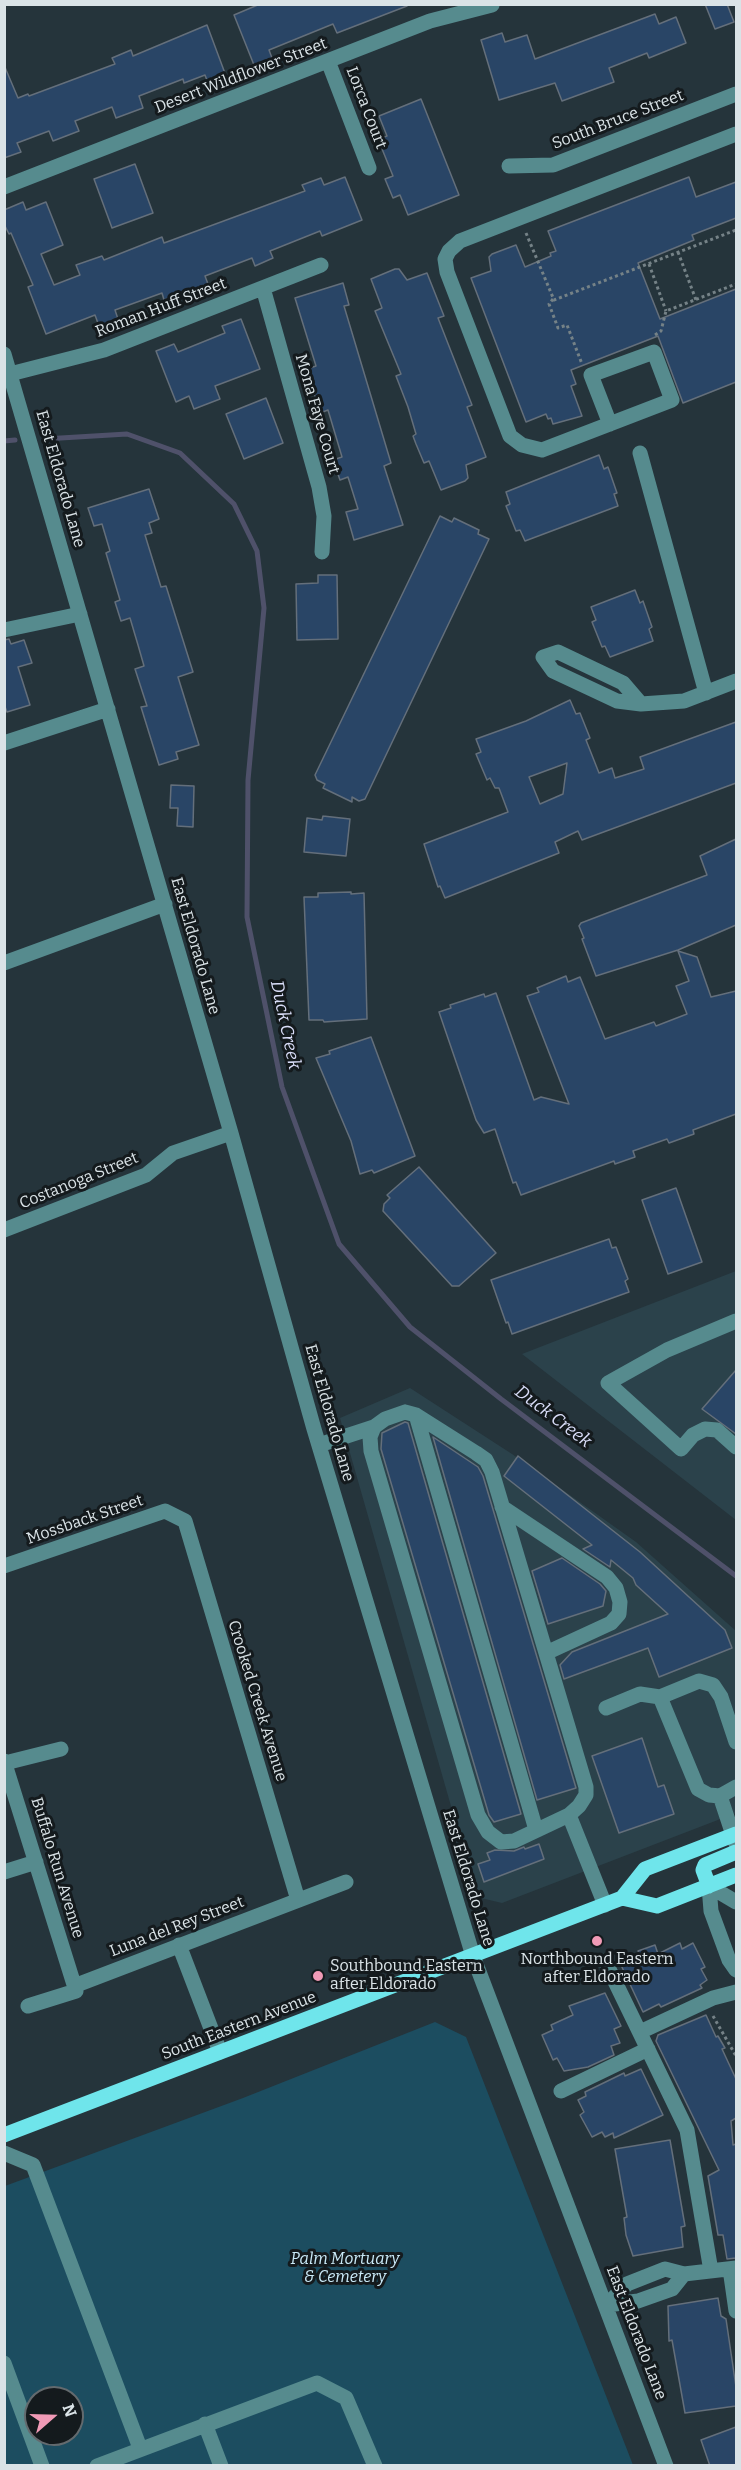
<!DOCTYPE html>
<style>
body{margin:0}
#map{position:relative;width:741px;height:2470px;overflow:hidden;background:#25343b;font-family:Bitter,serif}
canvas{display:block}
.frame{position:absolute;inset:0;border:6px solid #dae3e7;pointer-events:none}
.north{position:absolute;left:24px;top:2386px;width:60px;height:60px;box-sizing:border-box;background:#141a1d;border:2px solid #636a6e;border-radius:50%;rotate:70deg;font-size:16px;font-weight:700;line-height:24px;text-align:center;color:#dae3e7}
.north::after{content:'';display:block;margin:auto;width:21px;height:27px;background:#f09ab6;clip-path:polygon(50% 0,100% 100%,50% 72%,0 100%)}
</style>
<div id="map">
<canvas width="741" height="2470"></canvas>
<div class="frame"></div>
<div class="north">N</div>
</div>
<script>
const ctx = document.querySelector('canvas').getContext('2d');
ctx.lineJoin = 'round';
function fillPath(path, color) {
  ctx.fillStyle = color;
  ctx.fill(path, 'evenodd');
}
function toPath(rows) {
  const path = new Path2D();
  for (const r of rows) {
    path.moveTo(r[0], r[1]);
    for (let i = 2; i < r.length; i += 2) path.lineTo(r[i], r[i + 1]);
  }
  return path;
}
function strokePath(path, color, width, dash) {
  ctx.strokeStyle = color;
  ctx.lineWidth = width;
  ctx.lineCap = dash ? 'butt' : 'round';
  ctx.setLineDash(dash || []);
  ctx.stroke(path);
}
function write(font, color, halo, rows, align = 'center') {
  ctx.font = font + ' Bitter,serif';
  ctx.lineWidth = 6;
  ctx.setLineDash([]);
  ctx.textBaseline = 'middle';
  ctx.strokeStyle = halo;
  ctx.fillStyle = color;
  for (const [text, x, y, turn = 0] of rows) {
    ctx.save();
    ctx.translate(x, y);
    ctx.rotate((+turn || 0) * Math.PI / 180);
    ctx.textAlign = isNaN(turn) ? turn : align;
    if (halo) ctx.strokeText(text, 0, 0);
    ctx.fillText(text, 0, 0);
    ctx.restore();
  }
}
fillPath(toPath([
 [736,1271,736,1520,522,1354],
 [410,1388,512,1454,636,1542,736,1631,736,1813,502,1903,481,1898,471,1876,340,1418]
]), '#2b424b');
fillPath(toPath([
 [435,2022,466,2037,633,2465,5,2466,5,2186,243,2098],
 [36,2398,72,2398,72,2434,36,2434]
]), '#1c4d60');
strokePath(toPath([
 [44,439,127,434,180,453,234,504,257,551,264,608,248,780,247,917,282,1087,339,1244,410,1327,501,1399,736,1576],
 [4,441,15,440]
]), '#4f516a', 5);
const building = toPath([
 [260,4,407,4,407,6,337,33,333,24,269,50,272,58,254,65,234,15,260,4],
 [705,4,727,4,734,22,715,29,705,4],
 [655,14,659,24,676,17,686,43,649,58,647,53,609,68,614,82,562,101,555,83,499,100,481,40,502,33,505,42,527,35,535,59,655,14],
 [207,25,226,76,208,83,205,75,184,83,183,79,139,96,143,108,116,118,112,107,75,121,79,131,53,141,49,131,17,143,21,152,4,158,4,65,18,98,28,94,29,96,115,64,112,58,131,50,133,56,207,25],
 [421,99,459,195,408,215,400,195,393,198,385,179,393,176,378,139,387,136,379,116,421,99],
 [135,164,153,213,112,228,94,179,135,164],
 [345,177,362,220,322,236,320,231,270,251,273,258,255,266,252,258,205,276,208,284,164,300,162,293,115,310,118,319,99,326,95,315,46,334,28,287,33,285,11,233,9,234,4,224,4,210,23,202,26,210,46,202,63,245,41,254,54,285,80,275,76,265,102,256,104,260,162,237,164,243,305,191,302,185,321,178,324,185,345,177],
 [689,177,696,197,736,182,736,218,692,235,694,240,638,263,660,319,736,289,736,382,683,403,658,336,571,370,576,384,571,386,582,416,553,424,551,418,548,419,546,414,526,422,471,278,491,271,489,257,492,254,516,245,525,267,551,256,550,253,556,251,548,231,689,177],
 [395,269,399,269,407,280,427,273,444,316,438,318,472,405,467,407,486,457,466,465,468,478,465,481,441,490,429,461,424,463,416,444,413,436,416,434,408,407,396,376,401,374,375,311,382,308,371,279,395,269],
 [343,283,349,305,344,306,391,463,384,466,403,525,354,540,346,512,358,509,348,477,340,480,333,460,342,457,328,410,320,413,314,393,307,369,316,366,295,298,343,283],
 [241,319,260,369,215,386,220,399,194,409,189,396,176,402,156,351,174,344,178,352,225,333,222,326,241,319],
 [266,398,283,443,244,459,226,414,266,398],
 [599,455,604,469,608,467,617,493,614,494,618,506,525,541,520,530,516,531,506,506,510,504,506,492,599,455],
 [149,489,159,519,149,523,152,533,145,535,161,587,166,586,193,672,178,677,199,745,176,752,178,759,159,765,141,707,147,706,135,669,144,666,138,645,130,618,121,621,115,602,120,600,106,553,110,551,102,524,94,526,88,508,149,489],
 [440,516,452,522,454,518,479,530,478,534,489,539,365,799,359,801,352,797,352,802,323,788,325,784,317,780,315,775,440,516],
 [318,575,337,575,338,639,297,640,296,584,318,583,318,575],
 [635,590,640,603,643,601,652,627,649,629,653,641,610,657,605,646,602,647,592,622,596,620,591,607,635,590],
 [9,639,11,644,24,640,32,663,18,667,30,705,7,712,4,704,4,640,9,639],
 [570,700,576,714,580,713,590,738,586,740,599,773,612,768,615,778,644,769,640,757,736,722,736,783,582,840,578,831,555,842,559,853,445,898,440,886,438,887,424,844,508,812,499,788,495,788,490,778,487,780,476,754,481,752,476,739,526,721,570,700],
 [567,763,563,794,540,804,529,777,567,763],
 [171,785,194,786,193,827,177,826,178,808,170,808,171,785],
 [323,816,350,819,346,856,304,852,307,818,322,820,323,816],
 [736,839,736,925,678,950,596,976,582,939,584,938,579,926,581,923,707,875,700,856,736,839],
 [351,892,351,894,364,893,367,1019,324,1022,323,1020,309,1020,304,897,318,897,318,893,351,892],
 [678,951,697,957,711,997,736,991,736,1114,693,1130,694,1134,669,1143,667,1139,633,1151,635,1157,615,1164,614,1161,521,1195,516,1182,513,1183,495,1129,484,1133,476,1120,439,1012,451,1008,450,1005,484,994,485,997,496,993,534,1100,541,1097,569,1104,527,996,539,992,537,988,566,976,568,982,580,977,605,1039,654,1022,656,1026,687,1014,676,986,689,981,678,951],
 [371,1037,415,1156,374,1173,372,1170,360,1174,351,1141,316,1058,330,1054,329,1051,371,1037],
 [419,1167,496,1253,459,1286,452,1286,383,1211,384,1204,390,1198,387,1195,419,1167],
 [676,1188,702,1262,668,1274,642,1200,676,1188],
 [609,1239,612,1248,616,1247,628,1279,625,1281,629,1292,512,1334,508,1322,506,1323,491,1280,609,1239],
 [736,1370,736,1434,702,1409,736,1370],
 [405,1422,408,1423,521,1814,494,1822,489,1815,381,1449,382,1433,405,1422],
 [433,1437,478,1467,483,1476,576,1788,537,1800,433,1437],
 [518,1456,640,1552,725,1630,732,1648,659,1677,648,1648,564,1679,560,1665,572,1652,668,1614,636,1585,633,1578,611,1560,610,1567,583,1549,592,1545,504,1476,518,1456],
 [562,1558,600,1584,606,1591,603,1606,548,1624,532,1571,562,1558],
 [642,1738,658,1787,664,1785,674,1814,619,1833,592,1756,642,1738],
 [539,1844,544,1859,484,1882,478,1864,490,1860,487,1853,495,1850,514,1851,524,1847,525,1849,539,1844],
 [680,1943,682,1949,693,1943,705,1967,701,1969,707,1980,700,1985,702,1988,661,2007,659,2004,643,2012,621,1965,640,1955,638,1951,655,1945,658,1954,680,1943],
 [605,1993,621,2026,614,2029,620,2043,611,2046,614,2055,588,2067,564,2071,557,2058,553,2060,542,2035,553,2030,551,2025,573,2015,569,2006,605,1993],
 [706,2015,716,2037,718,2036,725,2048,722,2049,736,2079,736,2118,731,2121,733,2145,736,2144,736,2258,727,2259,723,2235,718,2235,708,2176,719,2170,656,2041,658,2035,706,2015],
 [641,2069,663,2115,614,2138,613,2133,605,2137,602,2132,592,2137,580,2115,584,2112,578,2100,586,2096,585,2092,624,2073,625,2076,641,2069],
 [670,2140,685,2226,681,2227,683,2247,633,2256,626,2235,624,2218,627,2217,615,2149,670,2140],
 [718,2298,721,2316,726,2319,736,2387,736,2406,685,2413,672,2340,669,2341,668,2306,718,2298],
 [736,2427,736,2466,710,2466,701,2440,736,2427]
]);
fillPath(building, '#294566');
strokePath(building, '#646f7b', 1.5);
strokePath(toPath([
 [526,233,554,300,736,230],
 [678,252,696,300],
 [649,264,666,311],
 [553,299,549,304,558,328,567,325,582,364],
 [655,335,661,331,666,311,736,284],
 [713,2016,736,2056]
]), '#758287', 3, [3, 3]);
strokePath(toPath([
 [328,61,369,168],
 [509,166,553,165,736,94],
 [4,187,430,21,492,5],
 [263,288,319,487,324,516,322,552],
 [4,354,231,1133,314,1429,473,1956,666,2466],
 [10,374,104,350,321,265],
 [610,424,591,375,654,352,672,400,542,450,522,445,510,436,447,272,445,259,449,251,460,241,736,134],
 [640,453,706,693],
 [4,630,80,614],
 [641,704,623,683,558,652,543,657,553,671,617,701,641,704,684,701,736,681],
 [4,743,108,709],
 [4,963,165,904],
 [4,1230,146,1175,173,1153,231,1133],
 [736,1321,667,1350,608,1383,681,1449,693,1435,705,1429,717,1430,736,1447],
 [405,1412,416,1415,476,1453,486,1460,492,1472,586,1787,586,1795,579,1806,569,1815,514,1841,501,1842,488,1832,478,1815,371,1451,370,1437,374,1427,385,1419,405,1412],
 [416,1415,536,1830],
 [319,1445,374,1427],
 [502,1507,607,1577,616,1588,620,1602,619,1614,611,1623,546,1653],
 [4,1566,165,1511,185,1521,298,1900],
 [660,1697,699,1681,713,1685,721,1697,736,1742],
 [606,1708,640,1694,660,1697,698,1789,709,1795,720,1796,736,1844],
 [4,1761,76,1991,28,2006],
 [5,1763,61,1749],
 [720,1796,736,1787],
 [569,1815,605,1905],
 [4,1872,36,1862],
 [709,1886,711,1911,729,1960,736,1970],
 [709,1886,736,1902],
 [179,1945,220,2052],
 [605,1961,687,2130,711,2271],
 [74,1986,346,1882],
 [640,2032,713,1998,736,1992],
 [561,2091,648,2049],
 [4,2153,33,2165,140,2448],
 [730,2269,736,2311],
 [607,2305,627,2284,665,2269,684,2274,736,2268],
 [607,2305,638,2301,672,2289,684,2274],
 [4,2363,42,2466],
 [205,2424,221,2466],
 [97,2466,317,2383,346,2398,375,2466]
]), '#568b8e', 15);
strokePath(toPath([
 [709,1886,703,1870,705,1865,736,1852],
 [622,1898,657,1906,736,1875],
 [4,2135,622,1898,645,1869,736,1834]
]), '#6fe5eb', 15);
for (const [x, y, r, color] of [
 [597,1941,6,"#f09ab6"],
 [318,1976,6,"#f09ab6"]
]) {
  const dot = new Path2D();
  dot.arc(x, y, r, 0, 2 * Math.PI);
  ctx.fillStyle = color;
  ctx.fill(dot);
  strokePath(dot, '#141a1d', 2);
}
write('16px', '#dae3e7', '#141a1d', [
 ["Desert Wildflower Street",241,76,-21],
 ["Lorca Court",366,108,69],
 ["South Bruce Street",618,120,-21],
 ["Roman Huff Street",161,308,-21],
 ["Mona Faye Court",317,414,74],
 ["East Eldorado Lane",60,479,74],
 ["East Eldorado Lane",195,946,74],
 ["Costanoga Street",79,1181,-22],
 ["East Eldorado Lane",329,1413,74],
 ["Mossback Street",85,1520,-19],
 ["Crooked Creek Avenue",257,1701,73],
 ["Buffalo Run Avenue",57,1868,73],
 ["East Eldorado Lane",468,1878,73],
 ["Luna del Rey Street",177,1927,-21],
 ["South Eastern Avenue",239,2026,-21],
 ["East Eldorado Lane",636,2333,69]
]);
write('16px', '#dae3e7', '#141a1d', [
 ["Northbound Eastern",597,1960],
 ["after Eldorado",597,1978],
 ["Southbound Eastern",330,1967,"left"],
 ["after Eldorado",330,1985,"left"]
]);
write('italic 16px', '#caeaf8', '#141a1d', [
 ["Palm Mortuary",345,2260],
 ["& Cemetery",345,2278]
]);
write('italic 18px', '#d9ddf8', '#141a1d', [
 ["Duck Creek",285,1025,78],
 ["Duck Creek",553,1417,37]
]);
</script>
